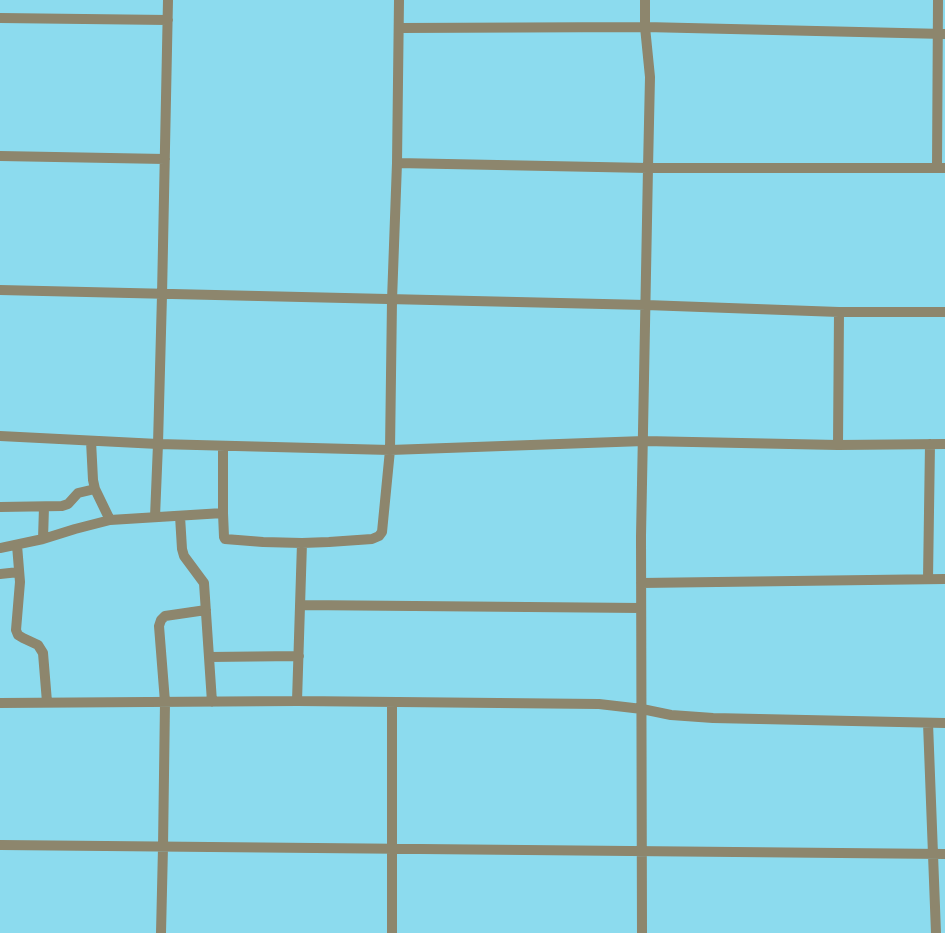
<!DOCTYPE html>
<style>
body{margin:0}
canvas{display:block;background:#8cdbee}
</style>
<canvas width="945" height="933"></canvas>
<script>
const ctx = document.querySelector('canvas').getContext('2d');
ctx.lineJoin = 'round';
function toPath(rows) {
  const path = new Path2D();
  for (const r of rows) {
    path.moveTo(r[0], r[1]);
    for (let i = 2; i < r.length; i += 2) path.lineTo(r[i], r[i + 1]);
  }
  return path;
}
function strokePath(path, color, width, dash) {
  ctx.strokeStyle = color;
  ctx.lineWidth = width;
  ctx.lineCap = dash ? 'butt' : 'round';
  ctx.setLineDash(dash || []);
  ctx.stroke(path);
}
strokePath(toPath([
 [0,18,168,20],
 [399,28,645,27,945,34],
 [0,156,165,159],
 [397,163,648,168,945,168],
 [937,168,938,0],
 [0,290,646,305,839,312,945,312],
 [0,436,158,444,390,450,644,441,838,445,945,444],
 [91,441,93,480,95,489,110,520],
 [838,445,839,312],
 [223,446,223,513,224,537,225,539,263,542,302,543,329,542,372,539,379,536,382,532,390,450,392,300,397,163,399,0],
 [0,507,62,506,68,504,78,493,95,489],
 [180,516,182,549,184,556,204,583,212,702],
 [155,517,158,444,162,295,168,0],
 [43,539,44,507],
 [17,545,20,582,16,630,18,635,23,638,38,645,43,653,47,702],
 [0,548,43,539,75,529,110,520,223,513],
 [0,574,19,572],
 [928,579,930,444],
 [641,583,945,579],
 [300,605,641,608],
 [209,657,299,656],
 [297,701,302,543],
 [0,703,297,701,599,704,642,709,671,715,713,718,945,723],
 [928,723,936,933],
 [0,845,945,854],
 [161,933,163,847,165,702,159,626,161,620,165,616,206,610],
 [392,933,392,702],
 [642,933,641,536,648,168,650,77,645,27,645,0]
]), '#8d866d', 10);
</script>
